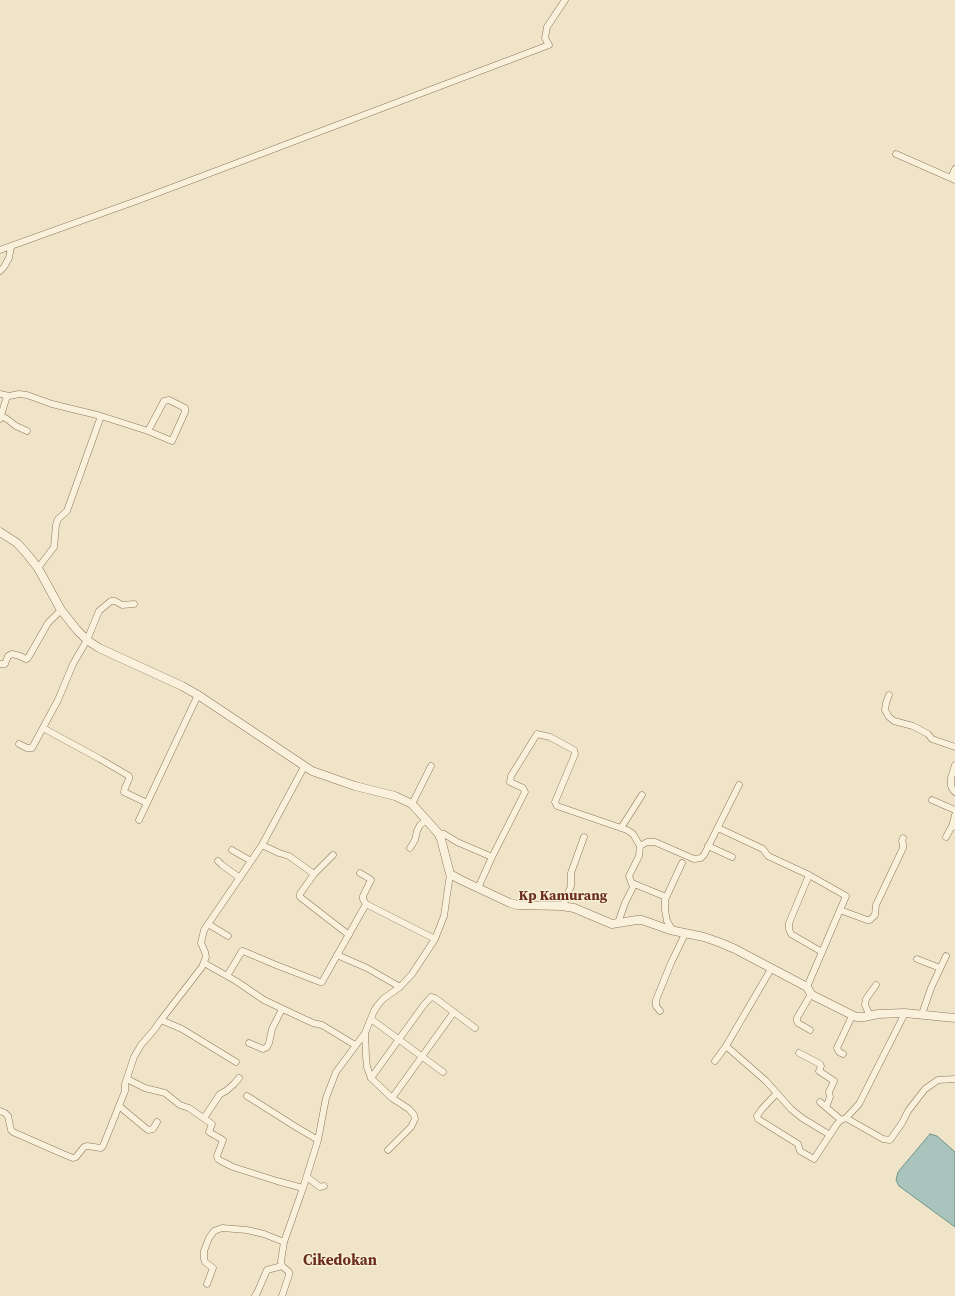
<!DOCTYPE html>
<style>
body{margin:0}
canvas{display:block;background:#f0e4c8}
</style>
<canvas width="955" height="1296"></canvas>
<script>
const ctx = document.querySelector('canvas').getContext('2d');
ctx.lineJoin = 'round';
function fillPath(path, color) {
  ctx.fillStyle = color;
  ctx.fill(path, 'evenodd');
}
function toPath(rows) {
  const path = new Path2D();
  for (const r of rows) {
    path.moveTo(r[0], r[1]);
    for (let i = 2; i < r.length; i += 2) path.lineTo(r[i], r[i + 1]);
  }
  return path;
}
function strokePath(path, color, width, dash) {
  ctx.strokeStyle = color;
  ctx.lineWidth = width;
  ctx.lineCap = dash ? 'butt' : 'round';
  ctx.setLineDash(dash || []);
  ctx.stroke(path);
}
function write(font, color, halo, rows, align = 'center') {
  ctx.font = font + ' "Source Serif 4",serif';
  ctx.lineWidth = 3;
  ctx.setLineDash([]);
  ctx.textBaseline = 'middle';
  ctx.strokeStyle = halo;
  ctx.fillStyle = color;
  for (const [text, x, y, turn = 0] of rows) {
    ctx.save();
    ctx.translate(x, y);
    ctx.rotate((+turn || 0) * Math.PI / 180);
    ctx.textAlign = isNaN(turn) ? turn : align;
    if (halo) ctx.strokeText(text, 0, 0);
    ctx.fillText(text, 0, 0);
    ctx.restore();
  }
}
const water = toPath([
 [930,1134,937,1136,955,1152,955,1227,899,1186,896,1180,898,1172,930,1134]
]);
fillPath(water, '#a9c4bc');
strokePath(water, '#6f938a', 1);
const minor = toPath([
 [896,154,955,180],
 [951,178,955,169],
 [0,250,139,200,549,45,545,38,547,27,565,0],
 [0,271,4,267,9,258,11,247],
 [0,394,9,396,19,394,27,395,52,404,101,416,148,431,164,401,169,400,185,408,185,412,172,441,148,431],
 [1,416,7,419,16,426,27,431],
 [0,419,7,396],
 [38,568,54,547,56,525,58,519,67,511,101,416],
 [0,664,5,664,8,656,12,654,20,656,26,659,28,658,48,623,61,610],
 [889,695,886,703,885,710,889,717,894,721,913,726,928,734,932,739,955,747],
 [43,728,100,759,129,776,129,779,125,788,124,792,147,803],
 [19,744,27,748,32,748,58,700,73,664,87,640,99,611,111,601,115,601,122,605,134,604],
 [955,765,951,778,951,786,953,790,955,792],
 [932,800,955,810],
 [412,804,431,766],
 [139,820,198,695],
 [952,826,955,815],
 [621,828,642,795],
 [718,828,763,849,768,856,809,875,846,896,807,987],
 [438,833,444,834,457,842,492,857],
 [946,837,952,826,955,827],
 [262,845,279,853,289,856,314,874,302,891,300,894,300,897,349,935],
 [640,846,647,842,655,842,694,859,701,858,704,855,739,785],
 [708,846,732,857],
 [410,848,415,840,417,831,420,825,427,820],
 [232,850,251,861],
 [218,861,222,865,240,878],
 [360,873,370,879,371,880,363,896,363,899,366,904],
 [314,874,333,855],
 [809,875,789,923,789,929,791,934,822,952],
 [632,883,666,897],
 [478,888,492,857,525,792,523,788,510,782,511,776,537,734,550,737,574,750,575,754,555,802,557,806,627,830,633,834,640,846,639,856,629,876,633,887,625,903,618,923],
 [563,906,571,886,571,873,584,837],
 [840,910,867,920,870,920,875,915,876,905,903,848,903,844,902,841,903,838],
 [208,924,228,936],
 [673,931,667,921,665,910,665,900,682,863],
 [337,955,367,968,400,987],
 [917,959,940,968],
 [204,963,236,981,264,1000,302,1018,313,1023,322,1025,355,1045],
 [771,969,726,1046,766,1081,791,1109,802,1118,830,1135],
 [227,976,242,951,243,951,276,965,320,982,322,982,366,904,435,939],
 [660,1011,656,1006,656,1000,671,963,685,934],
 [922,1014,931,988,946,956],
 [870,1016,865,1005,866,999,876,985],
 [371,1019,443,1072],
 [161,1020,182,1029,236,1062],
 [810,1030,798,1023,797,1021,797,1018,811,994],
 [249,1043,263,1049,267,1047,269,1043,272,1029,282,1009],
 [799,1053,820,1064,821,1066,819,1071,834,1081,829,1092,830,1097,826,1107],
 [843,1054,839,1052,837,1048,852,1016],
 [715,1061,726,1046],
 [371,1078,423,1006,431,997,435,998,475,1028],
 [127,1079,145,1088,165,1093,180,1105,189,1108,212,1124,209,1132,223,1140,217,1156,218,1159,221,1161,233,1167,277,1181,303,1188],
 [777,1093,762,1109,757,1116,758,1119,798,1144,800,1151,814,1159,837,1124,841,1120,846,1118,859,1104,905,1013],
 [247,1096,296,1127,318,1140],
 [392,1098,454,1012],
 [820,1102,841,1120],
 [119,1106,148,1130,153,1129,157,1122],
 [0,1111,5,1113,8,1116,11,1130,13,1132,63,1154,73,1158,76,1157,84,1147,87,1146,101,1148,103,1146,125,1091,125,1084,134,1057,141,1045,154,1030,161,1020,202,967,206,957,205,952,201,943,204,930,262,845,304,767],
 [204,1118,220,1094,226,1091,234,1084,239,1078],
 [846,1118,883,1139,890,1140,902,1123,908,1111,925,1089,938,1080,955,1079],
 [388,1150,411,1127,415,1119,414,1115,409,1109,392,1098,371,1078,367,1067,366,1056,365,1033,374,1011,378,1005,383,999,400,987,412,974,435,939,444,916,450,874],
 [307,1177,320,1187,324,1186],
 [207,1284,213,1268,205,1262,204,1259,204,1251,209,1238,214,1231,222,1228,247,1230,264,1234,284,1242],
 [255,1296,257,1293,267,1270,282,1266],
 [282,1296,289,1275,289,1272,282,1266,281,1261,284,1242,303,1188,318,1140,326,1098,336,1072,365,1033]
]);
const tertiary = toPath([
 [0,532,17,543,27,554,38,568,61,610,77,630,87,640,99,648,182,686,198,695,312,771,355,786,395,796,412,804,438,833,441,839,450,874,461,880,510,903,518,905,561,906,574,908,612,924,637,920,642,920,670,930,704,937,721,943,735,949,807,987,811,994,814,996,856,1017,864,1017,878,1014,905,1013,955,1018]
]);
strokePath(minor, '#8d765c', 7);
strokePath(tertiary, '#8d765c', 9);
strokePath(minor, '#faf1dc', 6);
strokePath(tertiary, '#faf1dc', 8);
write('bold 14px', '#6b2e1e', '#f7eed8', [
 ["Kp Kamurang",563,896]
]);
write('bold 15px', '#6b2e1e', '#f7eed8', [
 ["Cikedokan",340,1261]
]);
</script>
